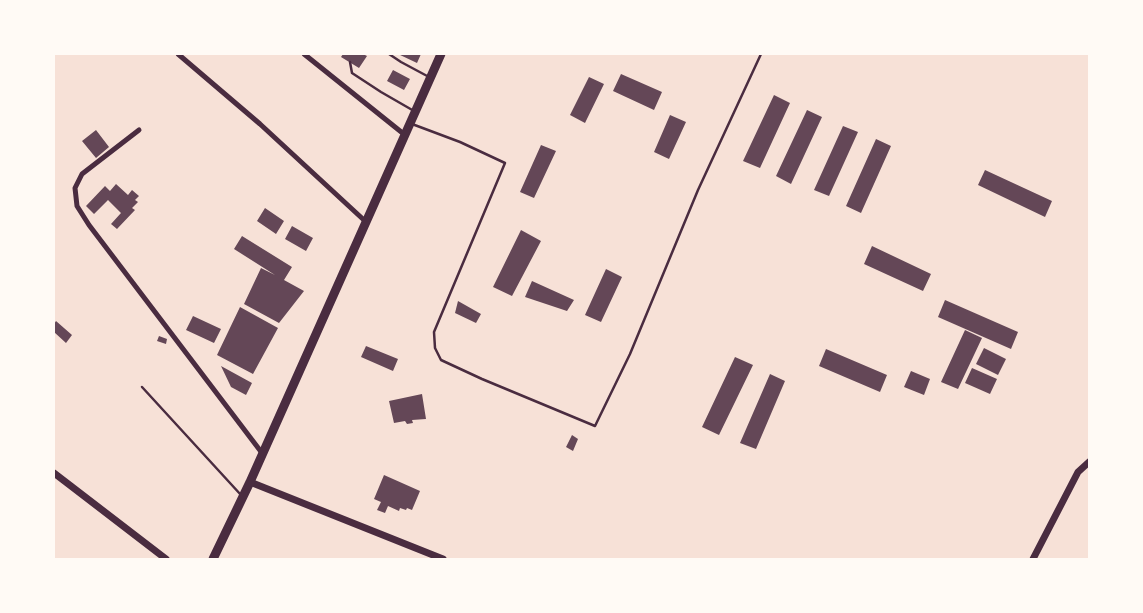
<!DOCTYPE html>
<style>
body{margin:0}
#map{position:relative;width:1143px;height:613px;overflow:hidden;background:#f7e1d7;font-family:Manrope,sans-serif}
canvas{display:block}
.frame{position:absolute;inset:0;border:55px solid #fffaf5;pointer-events:none}
</style>
<div id="map">
<canvas width="1143" height="613"></canvas>
<div class="frame"></div>
</div>
<script>
const ctx = document.querySelector('canvas').getContext('2d');
ctx.lineJoin = 'round';
function fillPath(path, color) {
  ctx.fillStyle = color;
  ctx.fill(path, 'evenodd');
}
function toPath(rows) {
  const path = new Path2D();
  for (const r of rows) {
    path.moveTo(r[0], r[1]);
    for (let i = 2; i < r.length; i += 2) path.lineTo(r[i], r[i + 1]);
  }
  return path;
}
function strokePath(path, color, width, dash) {
  ctx.strokeStyle = color;
  ctx.lineWidth = width;
  ctx.lineCap = dash ? 'butt' : 'round';
  ctx.setLineDash(dash || []);
  ctx.stroke(path);
}
fillPath(toPath([
 [343,54,363,54,367,56,359,68,341,57],
 [398,54,421,54,417,63],
 [393,70,410,79,404,90,387,81],
 [621,74,662,92,654,110,613,91],
 [589,77,604,84,585,123,570,115],
 [774,95,790,103,760,168,743,161],
 [807,110,822,117,791,184,776,176],
 [670,115,686,122,669,159,654,152],
 [843,126,858,132,829,196,814,190],
 [96,130,109,147,96,158,82,141],
 [876,139,891,146,861,213,846,206],
 [541,145,556,151,534,198,520,192],
 [985,170,1052,201,1045,217,978,185],
 [116,184,128,195,132,190,139,196,135,200,138,202,132,208,135,210,117,229,111,224,121,213,108,200,94,214,86,206,105,186,110,191],
 [265,208,284,221,276,234,257,221],
 [292,226,313,238,306,251,285,239],
 [521,230,541,241,512,296,493,287],
 [242,236,292,267,284,280,304,291,279,323,244,304,261,268,275,275,234,249],
 [872,246,931,274,923,291,864,264],
 [606,269,622,277,601,322,585,315],
 [532,281,574,300,567,311,525,297],
 [945,300,1018,332,1011,349,938,317],
 [458,301,481,314,476,323,455,313],
 [240,307,278,328,253,374,217,355],
 [193,316,221,329,214,343,186,330],
 [56,321,72,335,66,343,54,332,54,324],
 [965,330,982,338,958,389,941,382],
 [159,336,167,339,166,344,157,341],
 [366,346,398,359,393,371,361,357],
 [984,348,1006,359,998,375,976,364],
 [826,349,887,375,880,392,819,366],
 [735,357,753,365,719,435,702,427],
 [221,366,252,383,246,395,231,387],
 [972,368,997,379,990,394,965,383],
 [911,371,930,379,924,395,904,387],
 [770,374,785,381,756,449,740,443],
 [422,394,426,419,412,420,413,423,407,424,405,421,394,423,389,401],
 [572,435,578,439,573,451,566,447],
 [384,475,420,491,412,510,407,508,406,510,400,508,399,511,388,506,385,513,377,510,381,502,374,499]
]), '#644757');
strokePath(toPath([
 [389,54,401,62,429,77],
 [350,62,352,73,381,92,414,111],
 [412,124,460,142,505,163,434,332,435,348,441,360,482,379,595,426,630,354,698,190,761,54],
 [142,387,241,495]
]), '#4a2c40', 2.5);
strokePath(toPath([
 [178,54,260,124,365,221],
 [304,54,405,135],
 [139,130,82,174,75,188,77,206,89,225,262,453]
]), '#4a2c40', 5);
strokePath(toPath([
 [54,473,166,559],
 [250,482,443,559],
 [1033,559,1078,472,1089,462]
]), '#4a2c40', 7);
strokePath(toPath([
 [213,559,250,482,441,54]
]), '#4a2c40', 9);
</script>
